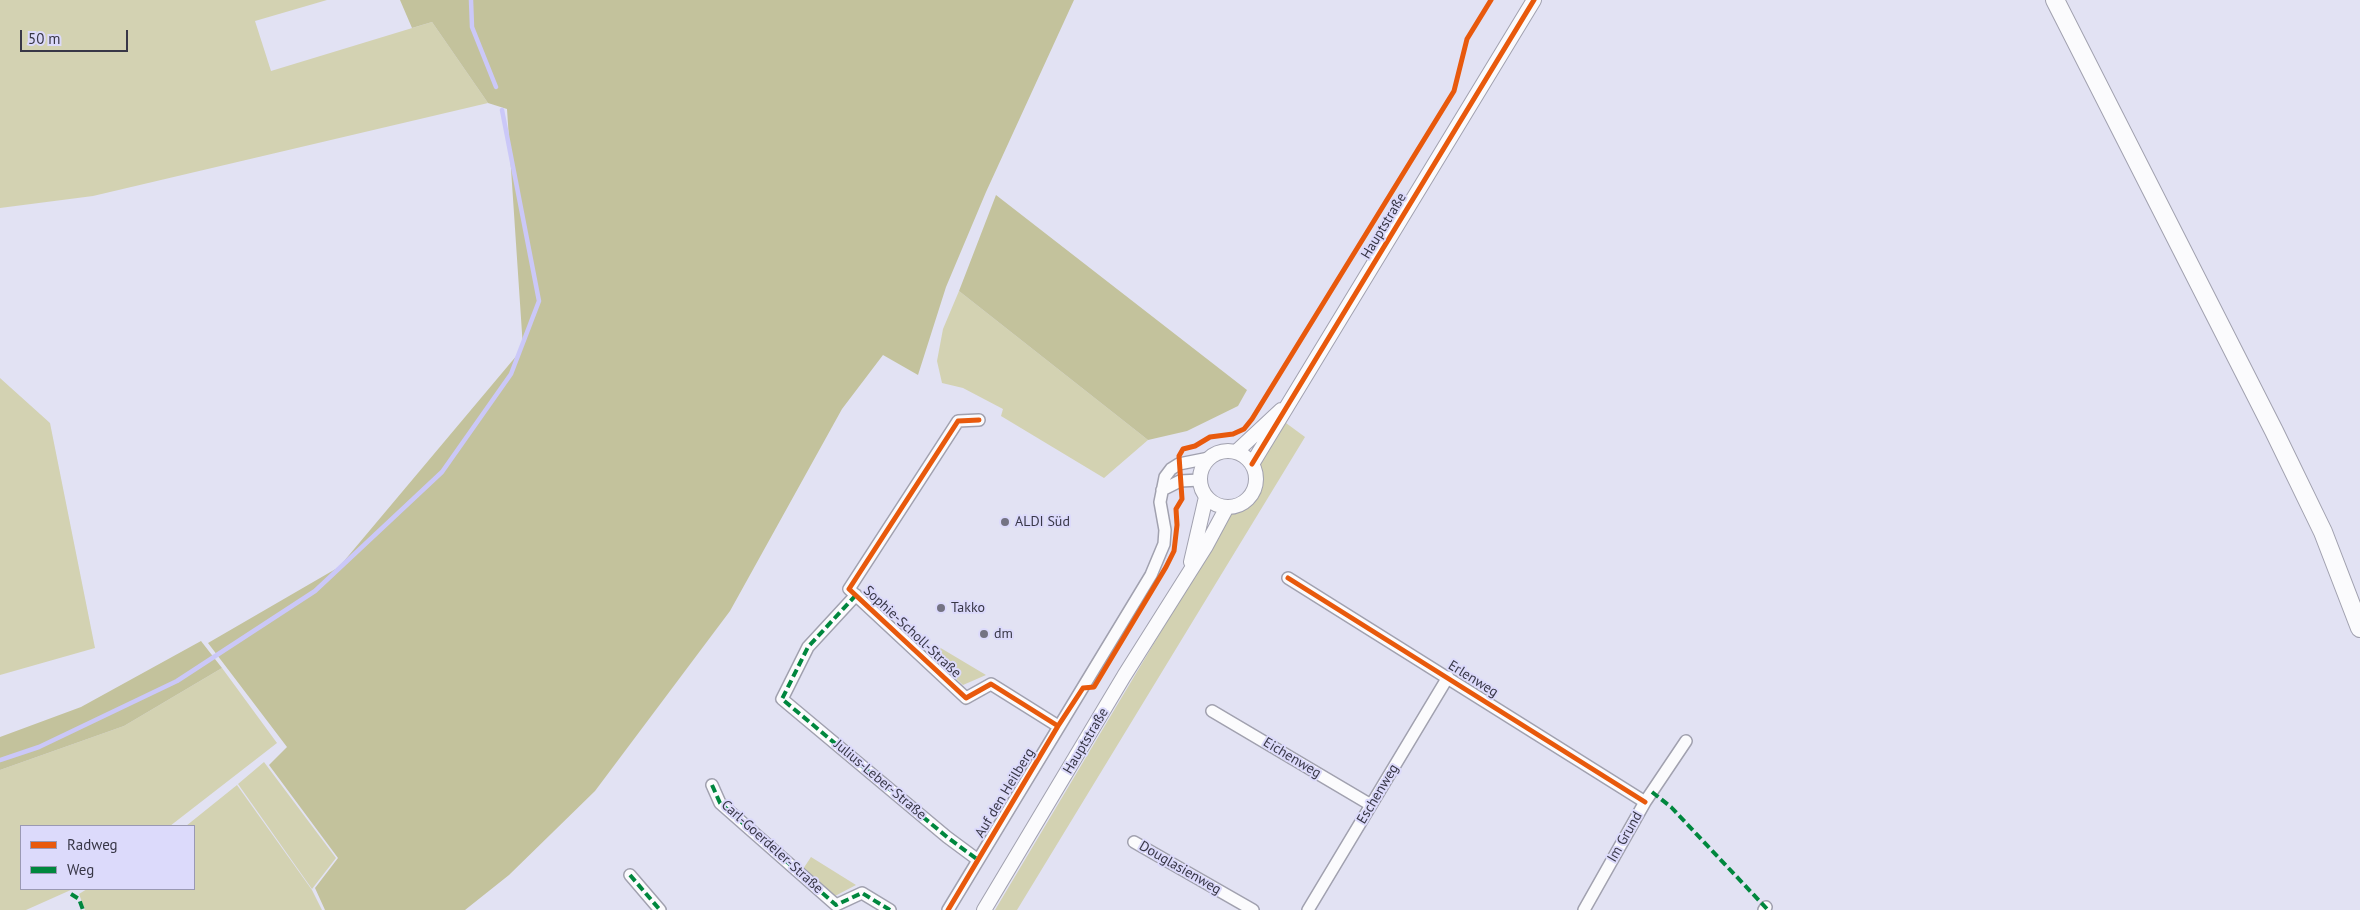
<!DOCTYPE html>
<meta charset="utf-8">
<style>
body{margin:0}
#map{position:relative;width:2360px;height:910px;overflow:hidden;background:#e2e2f3;font-family:"PT Sans",sans-serif}
canvas{display:block}
.legend{position:absolute;left:20px;top:825px;width:175px;height:65px;box-sizing:border-box;background:#dcdafb;border:1px solid #9a99b3;margin:0;padding:6px 9px;list-style:none;font-size:15px;color:#383747}
.legend li{display:flex;align-items:center;gap:10px;height:25px}
.legend b{width:25px;border:1px solid #9a99b3}
.scale{position:absolute;left:20px;top:30px;width:108px;height:22px;box-sizing:border-box;border:2px solid #383747;border-top:0;padding-left:6px;font-size:15px;line-height:18px;white-space:nowrap;color:#383747;-webkit-text-stroke:4px #dcdafb;paint-order:stroke}
</style>
<div id="map">
<canvas width="2360" height="910"></canvas>
<ul class="legend">
<li><b style="height:6px;background:#e8590c"></b>Radweg</li>
<li><b style="height:6px;background:#00873e"></b>Weg</li>
</ul>
<div class="scale">50 m</div>
</div>
<script>
const ctx = document.querySelector('canvas').getContext('2d');
ctx.lineJoin = 'round';
function fillPath(path, color) {
  ctx.fillStyle = color;
  ctx.fill(path, 'evenodd');
}
function toPath(rows) {
  const path = new Path2D();
  for (const r of rows) {
    if (r.length === 3) {
      path.moveTo(r[0] + r[2], r[1]);
      path.arc(r[0], r[1], r[2], 0, 2 * Math.PI);
      continue;
    }
    path.moveTo(r[0], r[1]);
    for (let i = 2; i < r.length; i += 2) path.lineTo(r[i], r[i + 1]);
  }
  return path;
}
function strokePath(path, color, width, dash) {
  ctx.strokeStyle = color;
  ctx.lineWidth = width;
  ctx.lineCap = dash ? 'butt' : 'round';
  ctx.setLineDash(dash || []);
  ctx.stroke(path);
}
function write(font, color, halo, rows, align = 'center') {
  ctx.font = font + ' "PT Sans",sans-serif';
  ctx.lineWidth = 4;
  ctx.setLineDash([]);
  ctx.textBaseline = 'middle';
  ctx.strokeStyle = halo;
  ctx.fillStyle = color;
  for (const [text, x, y, turn = 0] of rows) {
    ctx.save();
    ctx.translate(x, y);
    ctx.rotate((+turn || 0) * Math.PI / 180);
    ctx.textAlign = isNaN(turn) ? turn : align;
    if (halo) ctx.strokeText(text, 0, 0);
    ctx.fillText(text, 0, 0);
    ctx.restore();
  }
}
fillPath(toPath([
 [0,0,327,0,255,21,271,71,432,22,488,103,93,196,0,208],
 [959,291,1148,440,1104,478,1001,416,1003,409,963,388,942,383,937,361,943,329],
 [0,378,50,423,95,648,0,675],
 [1286,423,1305,437,1017,910,995,910,1231,514,1250,502,1258,492,1261,476,1260,461],
 [939,647,986,675,963,685,932,656],
 [222,668,277,743,170,826,21,826,21,889,73,889,26,910,0,910,0,770,124,726],
 [264,762,336,858,312,889,238,784],
 [237,785,312,890,322,910,85,910,79,894,87,889,194,889,194,826,186,826],
 [811,857,856,885,835,896,803,869]
]), '#d3d2b2');
fillPath(toPath([
 [400,0,1074,0,986,192,946,287,918,375,883,355,842,409,730,611,595,791,509,875,465,910,325,910,315,888,338,858,269,765,287,747,208,643,339,567,523,348,507,109,488,103,432,22,412,28],
 [996,195,1247,390,1238,406,1187,431,1148,440,959,291],
 [201,641,222,668,124,726,0,770,0,737,81,707]
]), '#c3c29c');
strokePath(toPath([
 [471,0,472,27,496,87],
 [0,760,39,747,177,681,315,591,442,472,511,374,539,301,502,110]
]), '#cbc8f8', 4.5);
const minor = toPath([
 [979,420,958,421,849,589,966,698,991,684,1058,726],
 [1162,490,1180,481,1200,480],
 [1288,578,1645,802],
 [856,595,808,647,782,699,947,837,978,860],
 [1212,711,1371,805],
 [712,785,720,803,836,905,862,893,890,910],
 [1134,842,1253,910],
 [630,875,660,910],
 [948,910,1151,575,1164,544,1165,530,1160,502,1165,477,1171,469,1179,464,1209,458],
 [1308,910,1448,677],
 [1584,910,1645,802,1686,741],
 [1764,910,1766,907]
]);
const tertiary = toPath([
 [1228,479,28],
 [1236,452,1281,410],
 [1252,464,1534,0],
 [1191,562,1206,497],
 [984,910,1124,676,1206,546,1227,507]
]);
const primary = toPath([
 [2055,0,2274,431,2323,532,2360,628]
]);
strokePath(minor, '#a1a1af', 14);
strokePath(tertiary, '#a1a1af', 16);
strokePath(primary, '#a1a1af', 20);
strokePath(minor, '#fbfbfd', 11);
strokePath(tertiary, '#fbfbfd', 14);
strokePath(primary, '#fbfbfd', 18);
strokePath(toPath([
 [856,595,808,647,782,699,947,837,978,860],
 [712,785,720,803,836,905,862,893,890,910],
 [1652,792,1671,807,1768,910],
 [630,875,660,910],
 [71,894,79,899,83,910]
]), '#00873e', 4, [8, 4]);
strokePath(toPath([
 [979,420,958,421,849,589,966,698,991,684,1058,726],
 [1252,464,1534,0],
 [1288,578,1645,802],
 [948,910,1058,726,1083,688,1094,687,1166,567,1174,551,1177,525,1176,509,1182,499,1179,456,1183,449,1195,446,1210,437,1233,434,1244,429,1252,419,1454,91,1467,39,1491,0]
]), '#e8590c', 5);
for (const [x, y, r, color] of [
 [1005,522,5,"#747383"],
 [941,608,5,"#747383"],
 [984,634,5,"#747383"]
]) {
  const dot = new Path2D();
  dot.arc(x, y, r, 0, 2 * Math.PI);
  ctx.fillStyle = color;
  ctx.fill(dot);
  strokePath(dot, '#dcdafb', 2);
}
write('14px', '#383747', '#dcdafb', [
 ["Hauptstraße",1384,226,-59],
 ["Sophie-Scholl-Straße",912,632,43],
 ["Erlenweg",1473,679,32],
 ["Hauptstraße",1086,741,-59],
 ["Eichenweg",1292,758,31],
 ["Julius-Leber-Straße",880,780,40],
 ["Auf den Heilberg",1005,793,-59],
 ["Eschenweg",1378,794,-59],
 ["Im Grund",1625,837,-60],
 ["Carl-Goerdeler-Straße",772,847,42],
 ["Douglasienweg",1180,868,30]
]);
write('14px', '#383747', '#dcdafb', [
 ["ALDI Süd",1015,522],
 ["Takko",951,608],
 ["dm",994,634]
], 'left');
</script>
